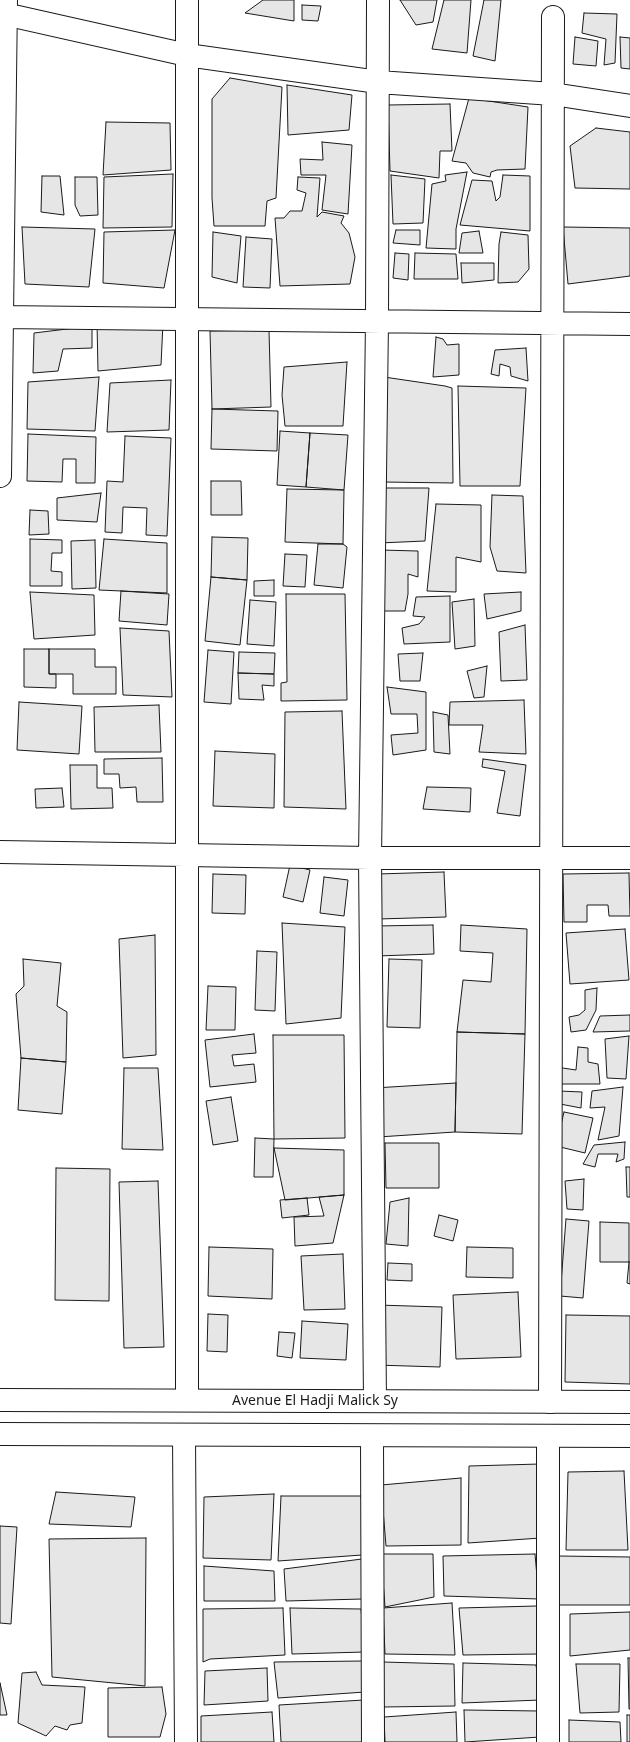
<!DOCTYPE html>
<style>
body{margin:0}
canvas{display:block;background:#fff}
</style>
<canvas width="630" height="1742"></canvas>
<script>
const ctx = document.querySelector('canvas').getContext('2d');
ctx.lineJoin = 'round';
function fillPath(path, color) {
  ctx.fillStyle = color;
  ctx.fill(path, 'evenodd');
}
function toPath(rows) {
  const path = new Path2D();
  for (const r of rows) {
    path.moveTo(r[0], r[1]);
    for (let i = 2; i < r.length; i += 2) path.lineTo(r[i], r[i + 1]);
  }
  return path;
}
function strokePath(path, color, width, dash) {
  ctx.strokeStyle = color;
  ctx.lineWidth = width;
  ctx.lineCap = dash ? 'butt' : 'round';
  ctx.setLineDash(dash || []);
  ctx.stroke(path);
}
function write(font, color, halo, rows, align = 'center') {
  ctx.font = font + ' "Noto Sans",sans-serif';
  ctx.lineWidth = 3;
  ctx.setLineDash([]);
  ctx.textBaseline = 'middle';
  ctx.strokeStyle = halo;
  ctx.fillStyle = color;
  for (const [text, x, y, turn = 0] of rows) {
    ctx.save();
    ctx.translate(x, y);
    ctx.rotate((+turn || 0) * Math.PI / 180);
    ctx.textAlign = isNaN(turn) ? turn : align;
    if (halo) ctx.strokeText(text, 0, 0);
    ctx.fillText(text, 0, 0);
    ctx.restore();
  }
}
const building = toPath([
 [263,0,294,0,294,21,245,13,263,0],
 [400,0,437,0,433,22,416,25,400,0],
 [444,0,471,0,467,53,432,49,444,0],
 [484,0,501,0,495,61,473,56,484,0],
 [302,5,321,6,318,21,302,20,302,5],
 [584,13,617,14,615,63,604,65,606,39,582,33,584,13],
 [575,37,598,41,596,66,573,64,575,37],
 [620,37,630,38,630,69,621,68,620,37],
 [230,78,282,87,276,198,267,201,265,226,214,226,212,198,212,99,230,78],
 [287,85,352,95,349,130,288,135,287,85],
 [469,98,528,107,525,169,497,170,491,172,490,177,473,173,466,163,452,161,469,98],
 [450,104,452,151,440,151,439,178,390,171,388,105,450,104],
 [106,122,170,123,171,170,103,175,106,122],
 [596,128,630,132,630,189,575,188,570,146,596,128],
 [322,142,352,145,348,214,322,210,326,175,301,175,300,159,323,160,322,142],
 [467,172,456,229,456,249,426,248,432,184,446,181,445,175,467,172],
 [173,174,172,227,103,228,104,177,173,174],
 [391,175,425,179,423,223,393,224,391,175],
 [503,175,530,176,530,231,460,225,472,180,492,181,496,201,500,197,503,175],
 [42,176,60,176,64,215,41,212,42,176],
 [75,177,97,177,98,215,80,216,75,205,75,177],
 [298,177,320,178,317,217,322,212,344,216,341,223,349,233,355,257,350,284,280,286,275,218,284,218,290,211,302,211,306,193,297,190,298,177],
 [22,227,95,229,89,287,25,284,22,227],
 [563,227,630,228,630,276,568,284,563,227],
 [175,230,164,288,103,283,104,232,175,230],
 [396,230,420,230,420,245,393,243,396,230],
 [479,231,483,253,459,253,462,233,479,231],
 [213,232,241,236,237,283,212,277,213,232],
 [501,232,528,235,529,269,518,282,498,283,499,244,501,232],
 [246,237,272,239,270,288,243,287,246,237],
 [395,253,409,254,408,280,393,278,395,253],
 [415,253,456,254,458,279,414,279,415,253],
 [461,263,494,263,494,280,462,283,461,263],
 [97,322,163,323,161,365,98,371,97,322],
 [92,326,92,348,63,349,58,371,33,373,34,333,92,326],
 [269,330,271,407,212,409,210,331,269,330],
 [436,337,443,339,447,345,459,344,459,375,433,377,436,337],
 [526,348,528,381,511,376,510,367,500,364,499,376,491,374,495,350,526,348],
 [347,362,343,426,285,426,282,395,284,367,347,362],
 [99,377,95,431,27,429,28,382,99,377],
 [384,377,445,386,452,388,453,483,383,482,384,377],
 [171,380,169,430,107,432,110,383,171,380],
 [458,386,526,388,520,486,460,486,458,386],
 [212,409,278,411,277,451,211,449,212,409],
 [280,431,310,433,306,487,277,485,280,431],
 [310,433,348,435,344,490,306,487,310,433],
 [28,434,96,437,95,483,76,483,76,459,63,459,62,482,27,481,28,434],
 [125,436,171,438,167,536,146,535,147,508,123,507,122,533,105,532,107,481,123,482,125,436],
 [211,481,241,481,242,515,211,515,211,481],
 [380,488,429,488,425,541,379,543,380,488],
 [287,489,344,490,343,544,285,542,287,489],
 [101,493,97,522,57,520,57,498,101,493],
 [492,495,523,496,526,573,497,571,490,547,492,495],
 [436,504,481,505,481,562,456,557,456,592,427,591,436,504],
 [30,510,48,511,49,534,29,535,30,510],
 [212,537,248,538,247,580,211,577,212,537],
 [30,539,62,540,62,553,52,553,51,571,62,572,62,586,30,586,30,539],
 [104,539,167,543,167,593,99,590,104,539],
 [95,540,96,588,72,589,71,541,95,540],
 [318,544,343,544,347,547,343,588,314,585,318,544],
 [380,550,418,551,418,577,408,574,408,594,405,611,383,611,380,550],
 [285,554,307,555,305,587,283,586,285,554],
 [211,577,247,580,240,645,205,641,211,577],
 [274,580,274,596,254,596,254,581,274,580],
 [121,591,169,594,167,625,119,621,121,591],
 [30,592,94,595,95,635,34,639,30,592],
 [521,592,521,611,487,619,484,594,521,592],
 [286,594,345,594,347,700,281,701,281,683,287,682,286,594],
 [450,596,450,642,404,644,402,628,419,624,425,617,413,616,416,597,450,596],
 [474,599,475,646,455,649,452,602,474,599],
 [250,600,276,602,274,646,247,644,250,600],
 [525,625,527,680,501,681,499,632,525,625],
 [120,628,169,631,172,697,123,695,120,628],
 [24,649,49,649,49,674,56,674,56,688,24,687,24,649],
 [49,649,95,649,95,667,116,667,116,694,73,694,73,674,49,674,49,649],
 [208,650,234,652,231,704,204,702,208,650],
 [239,652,275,653,274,674,238,673,239,652],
 [423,653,420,681,400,681,398,654,423,653],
 [487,666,484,697,474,698,467,671,487,666],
 [238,673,274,674,274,686,262,685,264,700,239,699,238,673],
 [387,687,426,692,426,750,393,755,391,735,418,733,417,714,391,714,387,687],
 [524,700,526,754,479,752,483,725,449,725,450,702,524,700],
 [19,702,82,706,79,754,17,750,19,702],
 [159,705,161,752,95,752,94,707,159,705],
 [342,711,346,809,284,807,285,712,342,711],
 [433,712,448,715,450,754,434,752,433,712],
 [215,751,275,754,274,808,213,806,215,751],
 [162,758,163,802,137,802,136,787,120,788,119,774,104,774,104,759,162,758],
 [483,759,526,765,520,816,497,813,505,771,482,767,483,759],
 [70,765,97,765,97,788,112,788,113,808,71,809,70,765],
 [427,787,471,788,470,812,423,809,427,787],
 [62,788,64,807,36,808,35,789,62,788],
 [290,865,310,870,303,902,283,897,290,865],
 [444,872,446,917,378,919,377,874,444,872],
 [629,873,630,916,609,916,608,905,587,905,587,922,564,922,563,874,629,873],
 [213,874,246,875,245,914,212,913,213,874],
 [324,877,348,880,344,916,320,913,324,877],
 [282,923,345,927,341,1018,286,1024,282,923],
 [433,925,434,954,377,956,376,926,433,925],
 [461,925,527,929,525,1034,457,1032,463,980,491,982,493,953,460,951,461,925],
 [625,929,629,980,570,984,566,933,625,929],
 [155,935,156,1055,123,1058,119,939,155,935],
 [257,951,277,952,275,1011,255,1010,257,951],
 [23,959,61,963,57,1006,67,1012,66,1062,21,1058,16,994,24,986,23,959],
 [389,959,422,960,420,1028,387,1027,389,959],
 [208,986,236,987,235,1030,206,1030,208,986],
 [597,988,596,1010,586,1030,571,1032,569,1017,579,1015,585,1010,585,990,597,988],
 [630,1015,630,1031,593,1032,600,1016,630,1015],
 [457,1032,525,1034,522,1134,455,1132,457,1032],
 [254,1034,256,1053,232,1055,234,1066,254,1064,256,1082,210,1087,205,1040,254,1034],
 [273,1035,344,1035,345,1138,274,1139,273,1035],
 [629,1036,626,1079,607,1078,605,1039,629,1036],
 [578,1047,588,1048,588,1062,598,1064,600,1084,560,1084,556,1067,576,1070,578,1047],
 [21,1058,66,1062,62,1114,18,1110,21,1058],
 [124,1068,158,1068,163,1150,122,1149,124,1068],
 [456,1083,455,1132,378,1137,374,1088,456,1083],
 [623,1087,619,1136,598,1140,605,1107,590,1108,592,1091,623,1087],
 [559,1091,582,1092,581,1108,560,1104,559,1091],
 [231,1097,238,1141,213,1145,206,1101,231,1097],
 [564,1112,593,1118,585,1153,556,1146,564,1112],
 [255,1138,274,1139,273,1177,254,1177,255,1138],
 [625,1142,624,1159,616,1162,618,1154,598,1154,595,1167,583,1164,594,1145,625,1142],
 [385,1143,439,1143,439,1188,386,1188,385,1143],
 [274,1148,344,1150,344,1195,285,1200,274,1148],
 [626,1167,630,1167,630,1197,627,1197,626,1167],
 [56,1168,110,1169,109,1301,55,1300,56,1168],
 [584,1179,583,1210,567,1209,565,1181,584,1179],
 [158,1181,164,1347,124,1348,119,1182,158,1181],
 [344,1195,333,1243,295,1246,294,1217,324,1216,319,1197,344,1195],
 [307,1198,309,1215,282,1218,280,1200,307,1198],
 [409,1198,408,1246,386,1244,390,1202,409,1198],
 [439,1215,458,1220,453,1241,434,1236,439,1215],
 [566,1219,589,1221,583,1298,560,1296,566,1219],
 [600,1222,629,1223,629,1262,600,1262,600,1222],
 [209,1247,273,1249,272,1299,208,1296,209,1247],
 [467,1247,513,1248,513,1278,466,1277,467,1247],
 [343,1254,345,1309,304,1310,301,1256,343,1254],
 [629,1262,630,1262,630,1284,627,1283,629,1262],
 [388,1263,412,1264,412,1281,387,1280,388,1263],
 [518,1292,521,1357,456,1359,453,1295,518,1292],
 [377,1305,442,1307,440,1367,375,1365,377,1305],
 [208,1314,228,1315,227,1352,207,1351,208,1314],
 [566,1315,630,1316,630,1384,565,1382,566,1315],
 [302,1321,348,1324,346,1360,300,1358,302,1321],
 [279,1332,295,1333,292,1358,277,1356,279,1332],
 [540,1464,541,1538,468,1543,469,1466,540,1464],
 [624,1471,628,1550,566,1550,568,1472,624,1471],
 [461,1478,461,1545,386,1546,381,1485,461,1478],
 [56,1492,135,1497,131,1527,49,1524,56,1492],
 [274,1494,271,1560,203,1558,204,1497,274,1494],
 [281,1496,366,1496,362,1555,278,1561,281,1496],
 [0,1526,17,1527,11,1624,0,1623,0,1526],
 [146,1538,145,1686,52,1677,49,1539,146,1538],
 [381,1554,433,1554,434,1597,385,1607,381,1554],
 [535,1554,539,1599,444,1596,443,1556,535,1554],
 [558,1556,630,1557,630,1605,558,1605,558,1556],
 [362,1559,363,1599,286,1601,284,1569,362,1559],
 [204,1566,274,1571,275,1601,204,1601,204,1566],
 [452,1603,455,1655,385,1654,383,1608,452,1603],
 [537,1606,539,1654,463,1655,459,1608,537,1606],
 [283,1608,285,1655,210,1659,203,1662,203,1609,283,1608],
 [290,1608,361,1609,365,1652,292,1654,290,1608],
 [630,1612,630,1650,570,1656,570,1614,630,1612],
 [628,1658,630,1658,630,1709,629,1709,628,1658],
 [365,1661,365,1692,278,1698,274,1662,365,1661],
 [383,1662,454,1664,455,1706,383,1707,383,1662],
 [463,1663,536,1665,541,1700,462,1703,463,1663],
 [576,1664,620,1664,619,1712,580,1713,576,1664],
 [267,1668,268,1701,204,1705,205,1671,267,1668],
 [36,1672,42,1685,85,1687,82,1723,70,1725,67,1730,55,1726,46,1736,18,1723,22,1673,36,1672],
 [0,1683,7,1715,0,1715,0,1683],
 [162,1687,166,1714,160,1737,108,1737,108,1688,162,1687],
 [364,1700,366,1742,281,1742,279,1705,364,1700],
 [464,1710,540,1711,540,1737,465,1742,464,1710],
 [272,1712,274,1742,201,1742,201,1716,272,1712],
 [456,1712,457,1742,385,1742,384,1717,456,1712],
 [627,1715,630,1715,630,1742,627,1742,627,1715],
 [569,1720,620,1722,621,1742,569,1742,569,1720]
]);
fillPath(building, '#e6e6e6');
strokePath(building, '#1a1a1a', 1);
const minor = toPath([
 [0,13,187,55,378,82,553,94,630,106],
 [0,317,630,324],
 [0,476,6,0],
 [0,852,370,858,630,858],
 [187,1400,187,0],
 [375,1401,370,858,377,321,378,0],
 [550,1402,553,17],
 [184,1435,186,1742],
 [372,1436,373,1742],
 [548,1436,548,1742]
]);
const tertiary = toPath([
 [0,1400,630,1402],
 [0,1434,630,1436]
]);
strokePath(minor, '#1a1a1a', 24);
strokePath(tertiary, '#1a1a1a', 24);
strokePath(minor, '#fff', 22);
strokePath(tertiary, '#fff', 22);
write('14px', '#1a1a1a', '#fff', [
 ["Avenue El Hadji Malick Sy",315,1401]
]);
</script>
